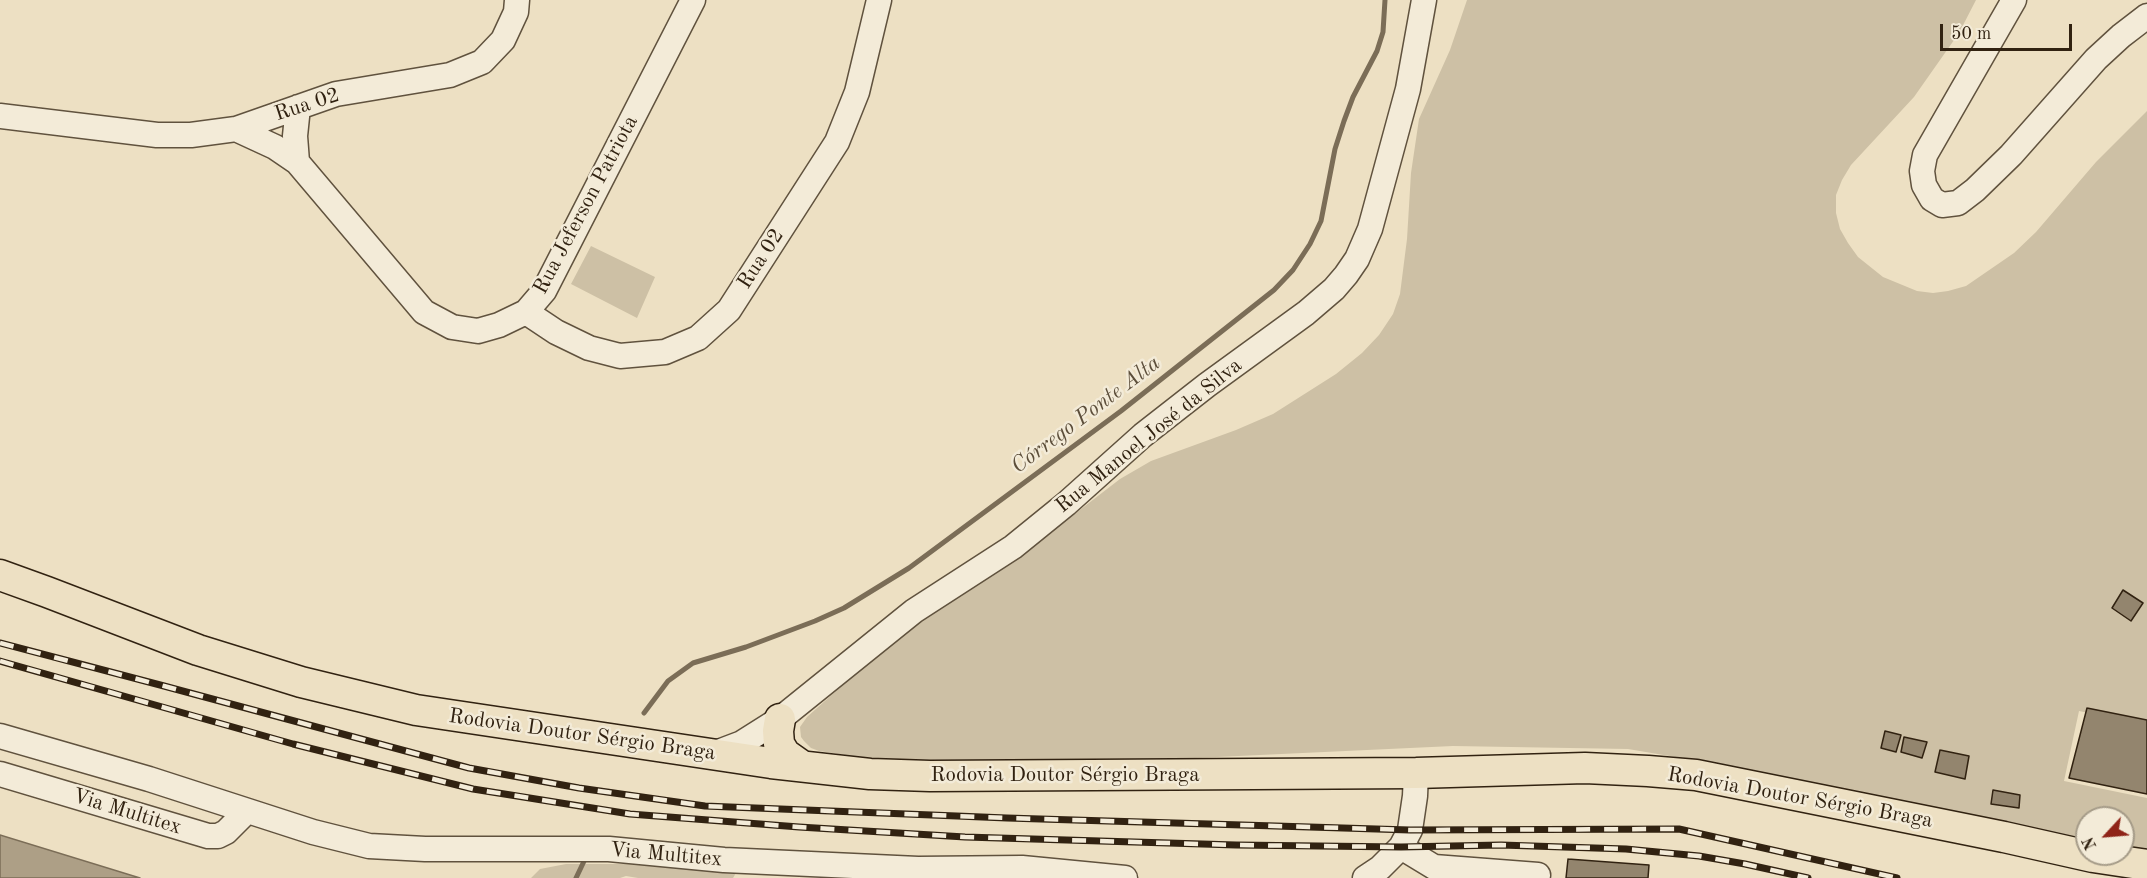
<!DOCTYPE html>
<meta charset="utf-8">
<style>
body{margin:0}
#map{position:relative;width:2147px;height:878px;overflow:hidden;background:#ede0c3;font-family:"Old Standard TT",serif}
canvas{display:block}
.north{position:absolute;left:2075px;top:806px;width:60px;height:60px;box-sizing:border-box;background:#f3ebd8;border:2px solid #a59b88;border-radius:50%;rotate:244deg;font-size:16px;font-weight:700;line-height:24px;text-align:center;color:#312211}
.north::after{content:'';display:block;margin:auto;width:21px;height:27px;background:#8f2418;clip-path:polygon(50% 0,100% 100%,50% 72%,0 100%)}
.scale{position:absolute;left:1940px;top:24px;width:132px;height:27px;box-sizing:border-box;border:3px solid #312211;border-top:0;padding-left:8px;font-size:18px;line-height:21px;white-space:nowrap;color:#312211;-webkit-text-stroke:4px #f3ebd8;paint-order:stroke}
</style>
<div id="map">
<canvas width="2147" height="878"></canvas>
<div class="north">N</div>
<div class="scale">50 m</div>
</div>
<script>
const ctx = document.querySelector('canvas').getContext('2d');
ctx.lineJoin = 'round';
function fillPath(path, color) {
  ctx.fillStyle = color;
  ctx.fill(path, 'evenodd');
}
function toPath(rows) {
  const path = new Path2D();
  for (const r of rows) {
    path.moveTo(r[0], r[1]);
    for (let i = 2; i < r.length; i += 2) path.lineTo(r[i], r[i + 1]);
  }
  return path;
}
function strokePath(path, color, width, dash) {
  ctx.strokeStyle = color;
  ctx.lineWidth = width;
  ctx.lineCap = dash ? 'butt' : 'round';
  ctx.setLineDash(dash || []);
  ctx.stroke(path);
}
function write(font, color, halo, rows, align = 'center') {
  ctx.font = font + ' "Old Standard TT",serif';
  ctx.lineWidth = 5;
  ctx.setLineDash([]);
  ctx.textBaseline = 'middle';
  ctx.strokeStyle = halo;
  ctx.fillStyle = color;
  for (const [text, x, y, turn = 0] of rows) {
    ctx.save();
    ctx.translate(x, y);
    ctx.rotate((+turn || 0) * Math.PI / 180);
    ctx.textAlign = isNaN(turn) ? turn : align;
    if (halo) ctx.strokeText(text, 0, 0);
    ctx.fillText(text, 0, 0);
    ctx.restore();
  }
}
fillPath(toPath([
 [1467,0,1976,0,1959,33,1914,97,1851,165,1842,180,1836,195,1836,213,1840,229,1848,243,1858,257,1883,277,1917,291,1933,293,1948,291,1966,286,2014,253,2036,232,2096,162,2147,111,2147,725,2079,711,2064,781,2147,798,2147,850,2123,845,2123,818,2087,818,2087,839,2052,833,1711,763,1628,749,1453,746,1088,763,958,762,865,758,819,751,811,748,804,741,801,737,800,727,807,717,903,631,988,573,1037,543,1120,479,1151,461,1236,430,1273,414,1336,374,1362,353,1379,335,1393,314,1400,294,1407,239,1411,173,1419,119,1450,50],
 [591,246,655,277,637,318,571,284],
 [566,864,660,864,725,868,736,873,733,878,638,878,626,876,620,878,531,878,540,869]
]), '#cdc0a5');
const water = toPath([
 [0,835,140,878,0,878,0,835]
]);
fillPath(water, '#ad9f86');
strokePath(water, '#7b6d57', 1.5);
strokePath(toPath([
 [644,713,668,681,693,663,746,647,815,621,844,608,909,568,1121,411,1274,290,1293,270,1310,244,1321,221,1335,149,1344,121,1353,97,1377,51,1383,32,1385,0],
 [576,878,586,857]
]), '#7b6d57', 5);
const building = toPath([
 [2123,590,2143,603,2131,621,2112,608,2123,590],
 [2087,708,2147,720,2147,794,2069,778,2087,708],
 [1885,731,1901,735,1896,752,1881,748,1885,731],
 [1904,737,1927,742,1922,758,1901,752,1904,737],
 [1940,750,1969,756,1965,779,1935,772,1940,750],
 [1993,790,2020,795,2019,808,1991,804,1993,790],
 [1568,859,1649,865,1648,878,1566,878,1568,859]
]);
fillPath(building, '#93856e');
strokePath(building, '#312211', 1.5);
const minor = toPath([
 [2014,0,1925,155,1922,171,1924,185,1932,199,1942,205,1958,203,1975,190,2011,155,2096,59,2121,36,2147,16],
 [0,116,157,135,191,135,236,129,275,147,297,162,424,312,452,327,478,331,499,325,526,312,544,291,693,0],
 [236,129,336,94,450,75,482,62,503,40,516,12,517,0],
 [297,162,295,136,298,107],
 [526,312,556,332,589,348,620,356,665,352,698,338,729,310,837,142,857,92,879,0],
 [0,736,149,779,313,832,369,846,425,849,609,849,724,860,918,869,1022,868,1125,878],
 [713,754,742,743,780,719,914,611,1013,547,1066,504,1143,435,1207,385,1306,313,1334,289,1346,275,1357,259,1370,229,1408,89,1424,0],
 [0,774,208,836,218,836,226,832,247,811],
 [1401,847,1434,867,1538,875],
 [1365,878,1380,868,1401,847,1410,830,1415,796,1416,773]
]);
const major = toPath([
 [0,575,47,592,198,650,301,682,416,710,771,763,870,774,930,776,1416,773,1585,768,1648,771,1696,775,2004,837,2093,857,2147,865],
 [780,719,778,731,779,744,785,754,802,766]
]);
strokePath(minor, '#60523e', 27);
strokePath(major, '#312211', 33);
strokePath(minor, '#f3ebd8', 24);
strokePath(major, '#ede0c3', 30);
const rail = toPath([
 [0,643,164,686,469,768,579,788,705,806,1007,818,1410,830,1679,829,1897,878],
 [0,661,293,744,473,789,630,814,799,827,965,837,1236,845,1401,847,1501,845,1626,849,1699,856,1745,864,1808,878]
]);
strokePath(rail, '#312211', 7);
strokePath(rail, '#f3ebd8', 4.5, [14]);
write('21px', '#312211', '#f3ebd8', [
 ["Rua 02",307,105,-18],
 ["Rua Jeferson Patriota",586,205,-62],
 ["Rua 02",761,259,-57],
 ["Rua Manoel José da Silva",1149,436,-39],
 ["Rodovia Doutor Sérgio Braga",582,735,8],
 ["Rodovia Doutor Sérgio Braga",1065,775],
 ["Rodovia Doutor Sérgio Braga",1800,798,10],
 ["Via Multitex",127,812,17],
 ["Via Multitex",666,855,5]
]);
write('italic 22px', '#5c4e3a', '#f3ebd8', [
 ["Córrego Ponte Alta",1086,415,-37]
]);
</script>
